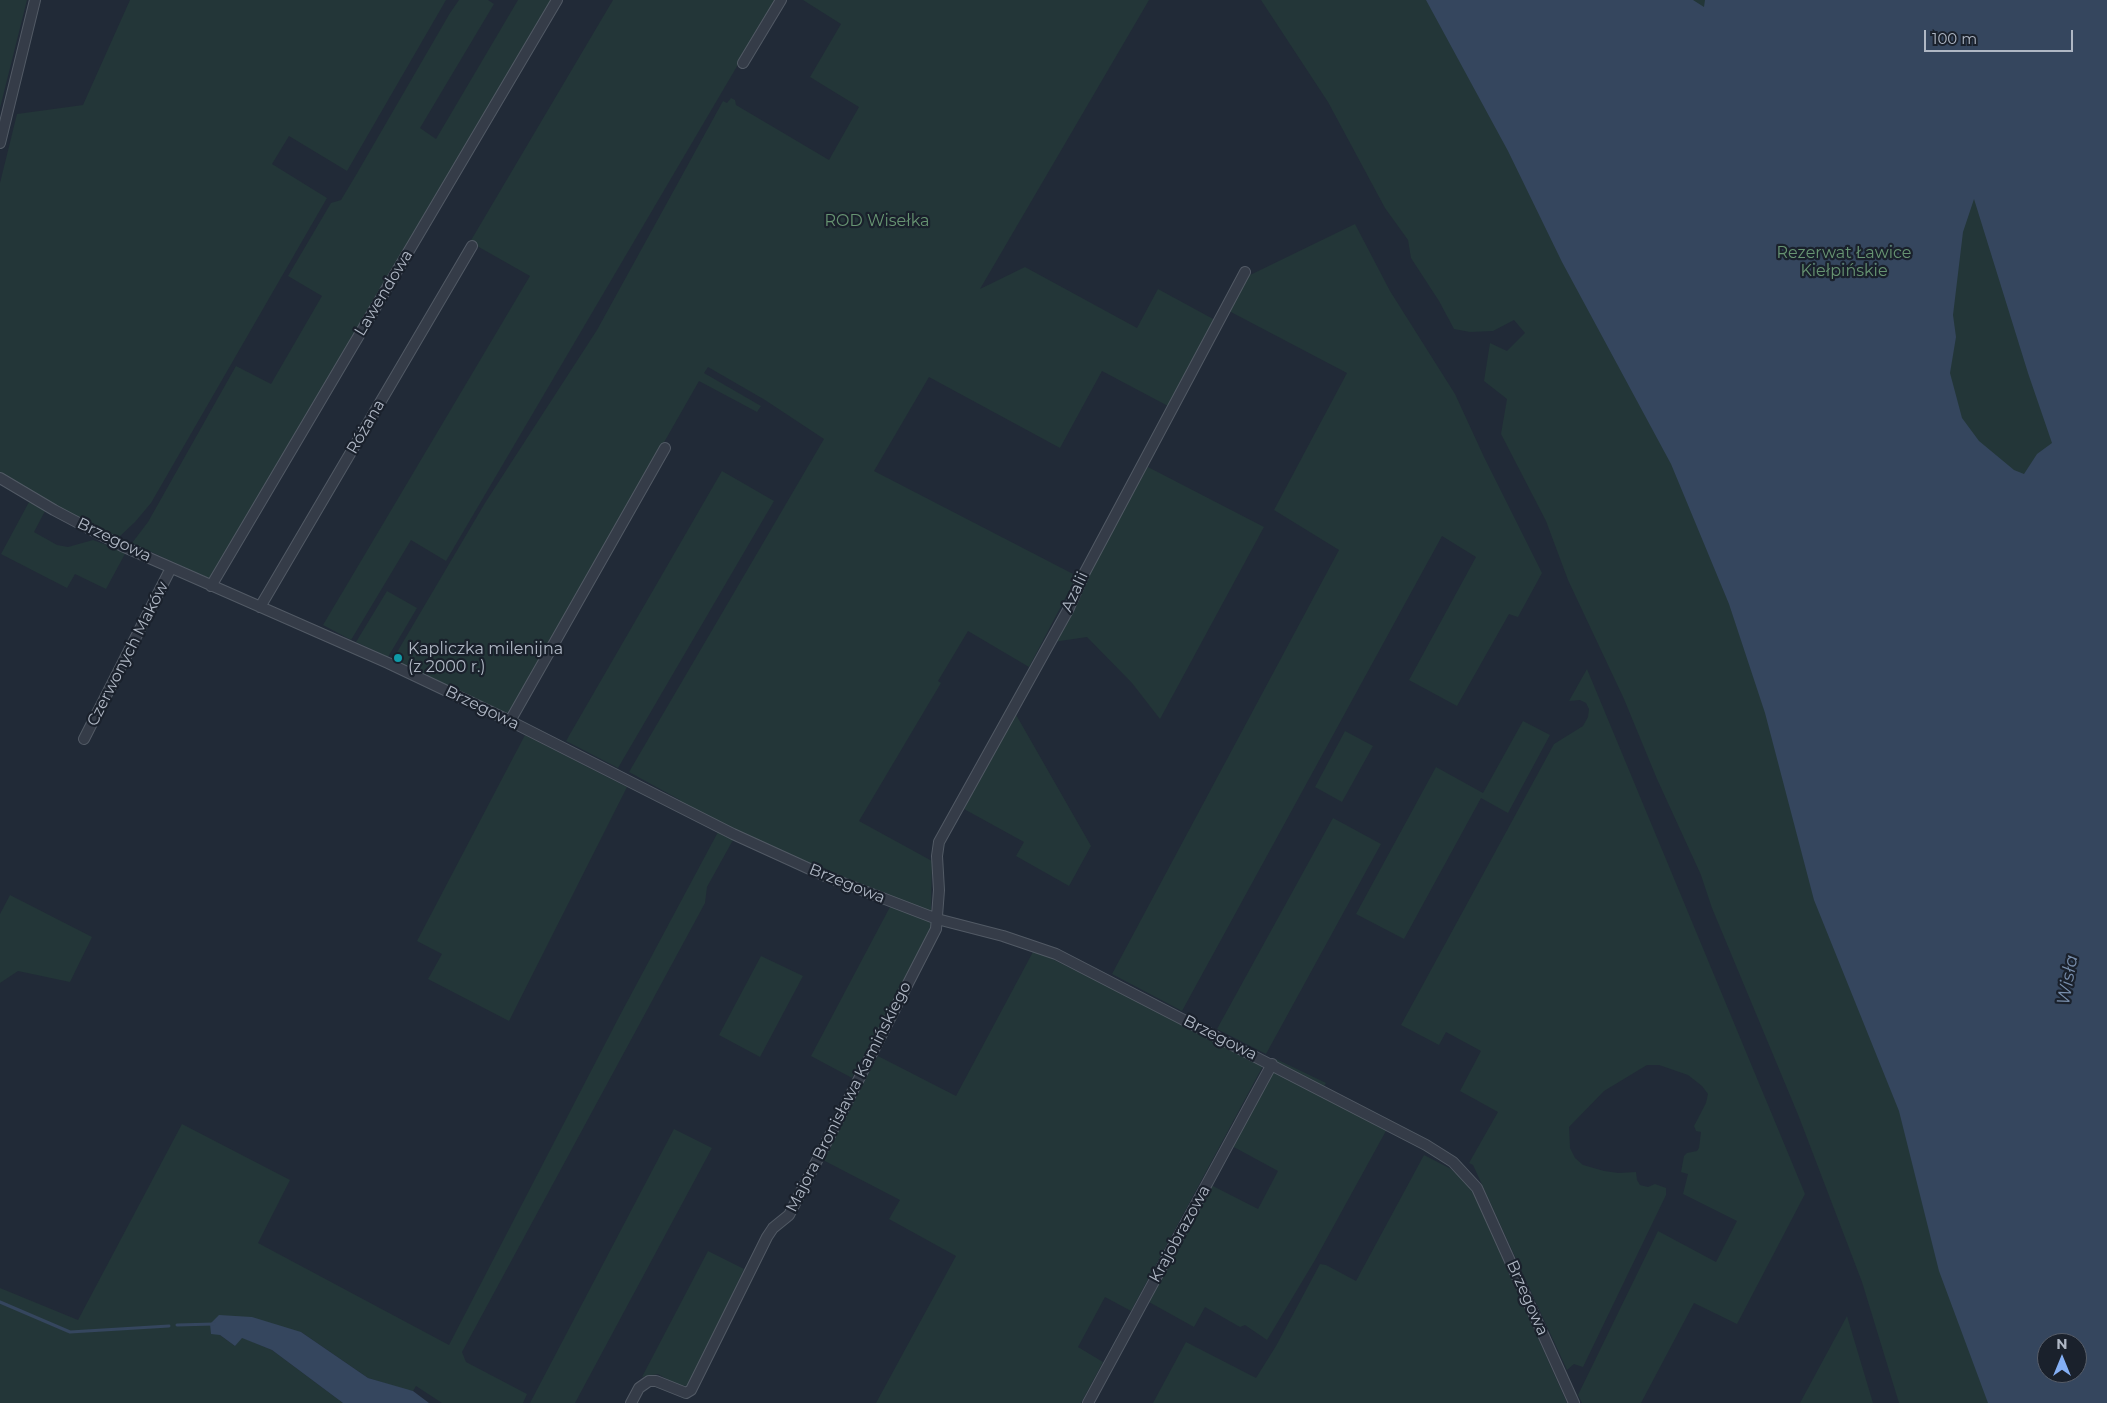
<!DOCTYPE html>
<meta charset="utf-8">
<style>
body{margin:0}
#map{position:relative;width:2107px;height:1403px;overflow:hidden;background:#212a37;font-family:Montserrat,sans-serif}
canvas{display:block}
.north{position:absolute;left:2037px;top:1333px;width:50px;height:50px;box-sizing:border-box;background:#1a212c;border:1px solid #565d69;border-radius:50%;rotate:0deg;font-size:14px;font-weight:700;line-height:20px;text-align:center;color:#afb7c4}
.north::after{content:'';display:block;margin:auto;width:18px;height:22px;background:#84aff4;clip-path:polygon(50% 0,100% 100%,50% 72%,0 100%)}
.scale{position:absolute;left:1924px;top:30px;width:149px;height:22px;box-sizing:border-box;border:2px solid #afb7c4;border-top:0;padding-left:6px;font-size:15px;line-height:18px;white-space:nowrap;color:#afb7c4;-webkit-text-stroke:4px #1a212c;paint-order:stroke}
</style>
<div id="map">
<canvas width="2107" height="1403"></canvas>
<div class="north">N</div>
<div class="scale">100 m</div>
</div>
<script>
const ctx = document.querySelector('canvas').getContext('2d');
ctx.lineJoin = 'round';
function fillPath(path, color) {
  ctx.fillStyle = color;
  ctx.fill(path, 'evenodd');
}
function toPath(rows) {
  const path = new Path2D();
  for (const r of rows) {
    path.moveTo(r[0], r[1]);
    for (let i = 2; i < r.length; i += 2) path.lineTo(r[i], r[i + 1]);
  }
  return path;
}
function strokePath(path, color, width, dash) {
  ctx.strokeStyle = color;
  ctx.lineWidth = width;
  ctx.lineCap = dash ? 'butt' : 'round';
  ctx.setLineDash(dash || []);
  ctx.stroke(path);
}
function write(font, color, halo, rows, align = 'center') {
  ctx.font = font + ' Montserrat,sans-serif';
  ctx.lineWidth = 4.5;
  ctx.setLineDash([]);
  ctx.textBaseline = 'middle';
  ctx.strokeStyle = halo;
  ctx.fillStyle = color;
  for (const [text, x, y, turn = 0] of rows) {
    ctx.save();
    ctx.translate(x, y);
    ctx.rotate((+turn || 0) * Math.PI / 180);
    ctx.textAlign = isNaN(turn) ? turn : align;
    if (halo) ctx.strokeText(text, 0, 0);
    ctx.fillText(text, 0, 0);
    ctx.restore();
  }
}
fillPath(toPath([
 [0,0,27,0,0,108],
 [130,0,446,0,347,171,289,136,272,164,327,198,151,503,135,522,119,537,63,511,0,474,0,183,17,114,83,105],
 [459,0,488,0,494,4,420,128,436,139,518,0,552,0,210,579,132,543,148,522,236,366,271,384,322,296,288,276,331,203,341,200,356,175,450,13],
 [613,0,776,0,446,561,411,540,351,640,323,625,530,276,470,242],
 [803,0,1149,0,980,289,1025,267,1137,328,1158,289,1215,320,1168,406,1102,371,1060,448,929,377,874,471,1077,576,1029,667,968,631,938,681,941,683,932,698,859,821,932,861,931,912,828,873,743,835,679,803,680,800,629,772,824,439,765,400,708,367,704,373,761,406,757,412,699,381,508,716,403,666,393,659,485,503,597,330,723,101,727,103,731,98,735,100,736,105,829,160,859,107,810,77,841,24],
 [1261,0,2107,0,2107,1403,1899,1403,1862,1282,1799,1117,1712,908,1701,875,1657,779,1624,699,1568,580,1546,521,1501,434,1507,399,1484,381,1490,343,1507,351,1525,333,1514,320,1493,331,1470,332,1454,329,1439,301,1411,258,1408,240,1385,208,1328,102],
 [2047,1343,2077,1343,2077,1373,2047,1373],
 [1355,224,1390,291,1455,394,1484,457,1542,573,1518,617,1509,614,1457,706,1409,680,1476,557,1442,536,1182,1011,1112,974,1339,550,1274,510,1347,373,1229,311,1248,276],
 [1146,466,1264,527,1160,719,1132,683,1087,637,1053,642],
 [722,471,774,501,618,768,566,741],
 [29,502,45,511,34,532,57,545,68,547,93,540,126,552,106,589,75,574,67,588,1,554],
 [387,591,417,608,388,657,356,642],
 [1587,669,1805,1194,1737,1324,1694,1303,1641,1403,1582,1403,1578,1395,1658,1231,1716,1262,1737,1221,1683,1194,1688,1174,1681,1172,1684,1156,1687,1153,1697,1151,1699,1148,1701,1132,1696,1131,1694,1126,1706,1103,1708,1094,1702,1086,1688,1075,1659,1065,1647,1065,1604,1091,1569,1127,1570,1148,1575,1158,1583,1165,1604,1171,1618,1173,1636,1172,1637,1180,1640,1185,1648,1187,1655,1184,1666,1188,1666,1195,1583,1367,1574,1364,1567,1370,1473,1165,1469,1163,1498,1112,1460,1091,1481,1051,1446,1032,1439,1045,1401,1025,1554,744,1583,726,1588,717,1589,709,1586,703,1580,700,1569,701],
 [1015,713,1091,846,1069,886,1016,856,1024,842,964,809],
 [1523,721,1550,735,1508,813,1481,798,1404,939,1356,914,1436,767,1483,793],
 [1345,731,1373,746,1342,802,1315,787],
 [525,735,627,787,509,1021,428,979,442,954,417,941],
 [1333,818,1381,844,1266,1054,1217,1029],
 [718,832,733,840,707,887,705,903,462,1352,466,1362,527,1394,523,1403,442,1403,416,1386,413,1391,406,1390,368,1378,301,1332,220,1335,235,1346,241,1337,272,1350,343,1403,0,1403,0,1288,78,1320,182,1124,290,1180,258,1243,449,1345,619,1017],
 [10,895,92,937,70,982,18,971,0,983,0,914],
 [891,905,930,921,932,928,852,1078,811,1056],
 [1034,950,1264,1064,1131,1311,1105,1297,1078,1347,1103,1362,1081,1403,876,1403,956,1256,889,1219,900,1200,823,1160,878,1056,956,1096],
 [761,956,803,976,760,1057,719,1035],
 [1276,1059,1326,1083,1323,1088,1274,1062],
 [1274,1069,1387,1129,1315,1260,1267,1340,1245,1325,1240,1327,1205,1307,1194,1327,1149,1302,1211,1185,1258,1209,1278,1171,1232,1146],
 [674,1129,712,1148,575,1403,530,1403],
 [1424,1155,1451,1169,1471,1188,1567,1403,1153,1403,1186,1342,1256,1378,1276,1346,1320,1264,1326,1265,1356,1281],
 [708,1251,744,1269,713,1336,705,1358,687,1386,677,1385,658,1374,642,1377],
 [1847,1316,1873,1403,1800,1403]
]), '#233638');
fillPath(toPath([
 [1426,0,1693,0,1704,7,1705,0,2107,0,2107,1403,1988,1403,1939,1271,1899,1111,1814,900,1765,713,1729,604,1671,464,1562,262,1508,151],
 [1974,199,2028,373,2052,443,2037,454,2024,474,2014,470,1979,441,1962,418,1950,373,1956,337,1953,315,1963,232],
 [2047,1343,2077,1343,2077,1373,2047,1373],
 [219,1315,252,1317,301,1332,368,1378,413,1391,429,1403,343,1403,272,1350,242,1338,235,1346,220,1335,211,1334,210,1324]
]), '#35465e');
strokePath(toPath([
 [0,1302,70,1332,169,1326],
 [177,1325,214,1324]
]), '#35465e', 3);
const minor = toPath([
 [743,63,781,0],
 [0,143,35,0],
 [0,478,54,510,122,546,388,663,510,721,733,834,825,876,937,919,1003,936,1056,954,1426,1145,1453,1162,1477,1188,1574,1403],
 [211,586,557,0],
 [260,607,472,246],
 [510,721,665,448],
 [84,739,171,568],
 [631,1403,639,1388,649,1381,656,1381,686,1393,691,1390,767,1237,773,1228,789,1215,936,929,939,890,937,856,939,842,1068,610,1085,572,1245,272],
 [1088,1403,1272,1064]
]);
strokePath(minor, '#525a65', 12);
strokePath(minor, '#353c48', 10);
for (const [x, y, r, color] of [
 [398,658,5,"#0f9aa8"]
]) {
  const dot = new Path2D();
  dot.arc(x, y, r, 0, 2 * Math.PI);
  ctx.fillStyle = color;
  ctx.fill(dot);
  strokePath(dot, '#1a212c', 2);
}
write('16px', '#679472', '#1a212c', [
 ["ROD Wisełka",877,221],
 ["Rezerwat Ławice",1844,253],
 ["Kiełpińskie",1844,271]
]);
write('16px', '#afb7c4', '#1a212c', [
 ["Lawendowa",384,293,-59],
 ["Różana",366,427,-60],
 ["Brzegowa",114,540,26],
 ["Azalii",1075,592,-65],
 ["Czerwonych Maków",128,654,-63],
 ["Brzegowa",482,708,26],
 ["Brzegowa",847,884,22],
 ["Brzegowa",1220,1038,27],
 ["Majora Bronisława Kamińskiego",849,1097,-63],
 ["Krajobrazowa",1180,1234,-61],
 ["Brzegowa",1527,1298,66]
]);
write('16px', '#afb7c4', '#1a212c', [
 ["Kapliczka milenijna",408,649],
 ["(z 2000 r.)",408,667]
], 'left');
write('italic 18px', '#788eac', '#1a212c', [
 ["Wisła",2068,980,-80]
]);
</script>
